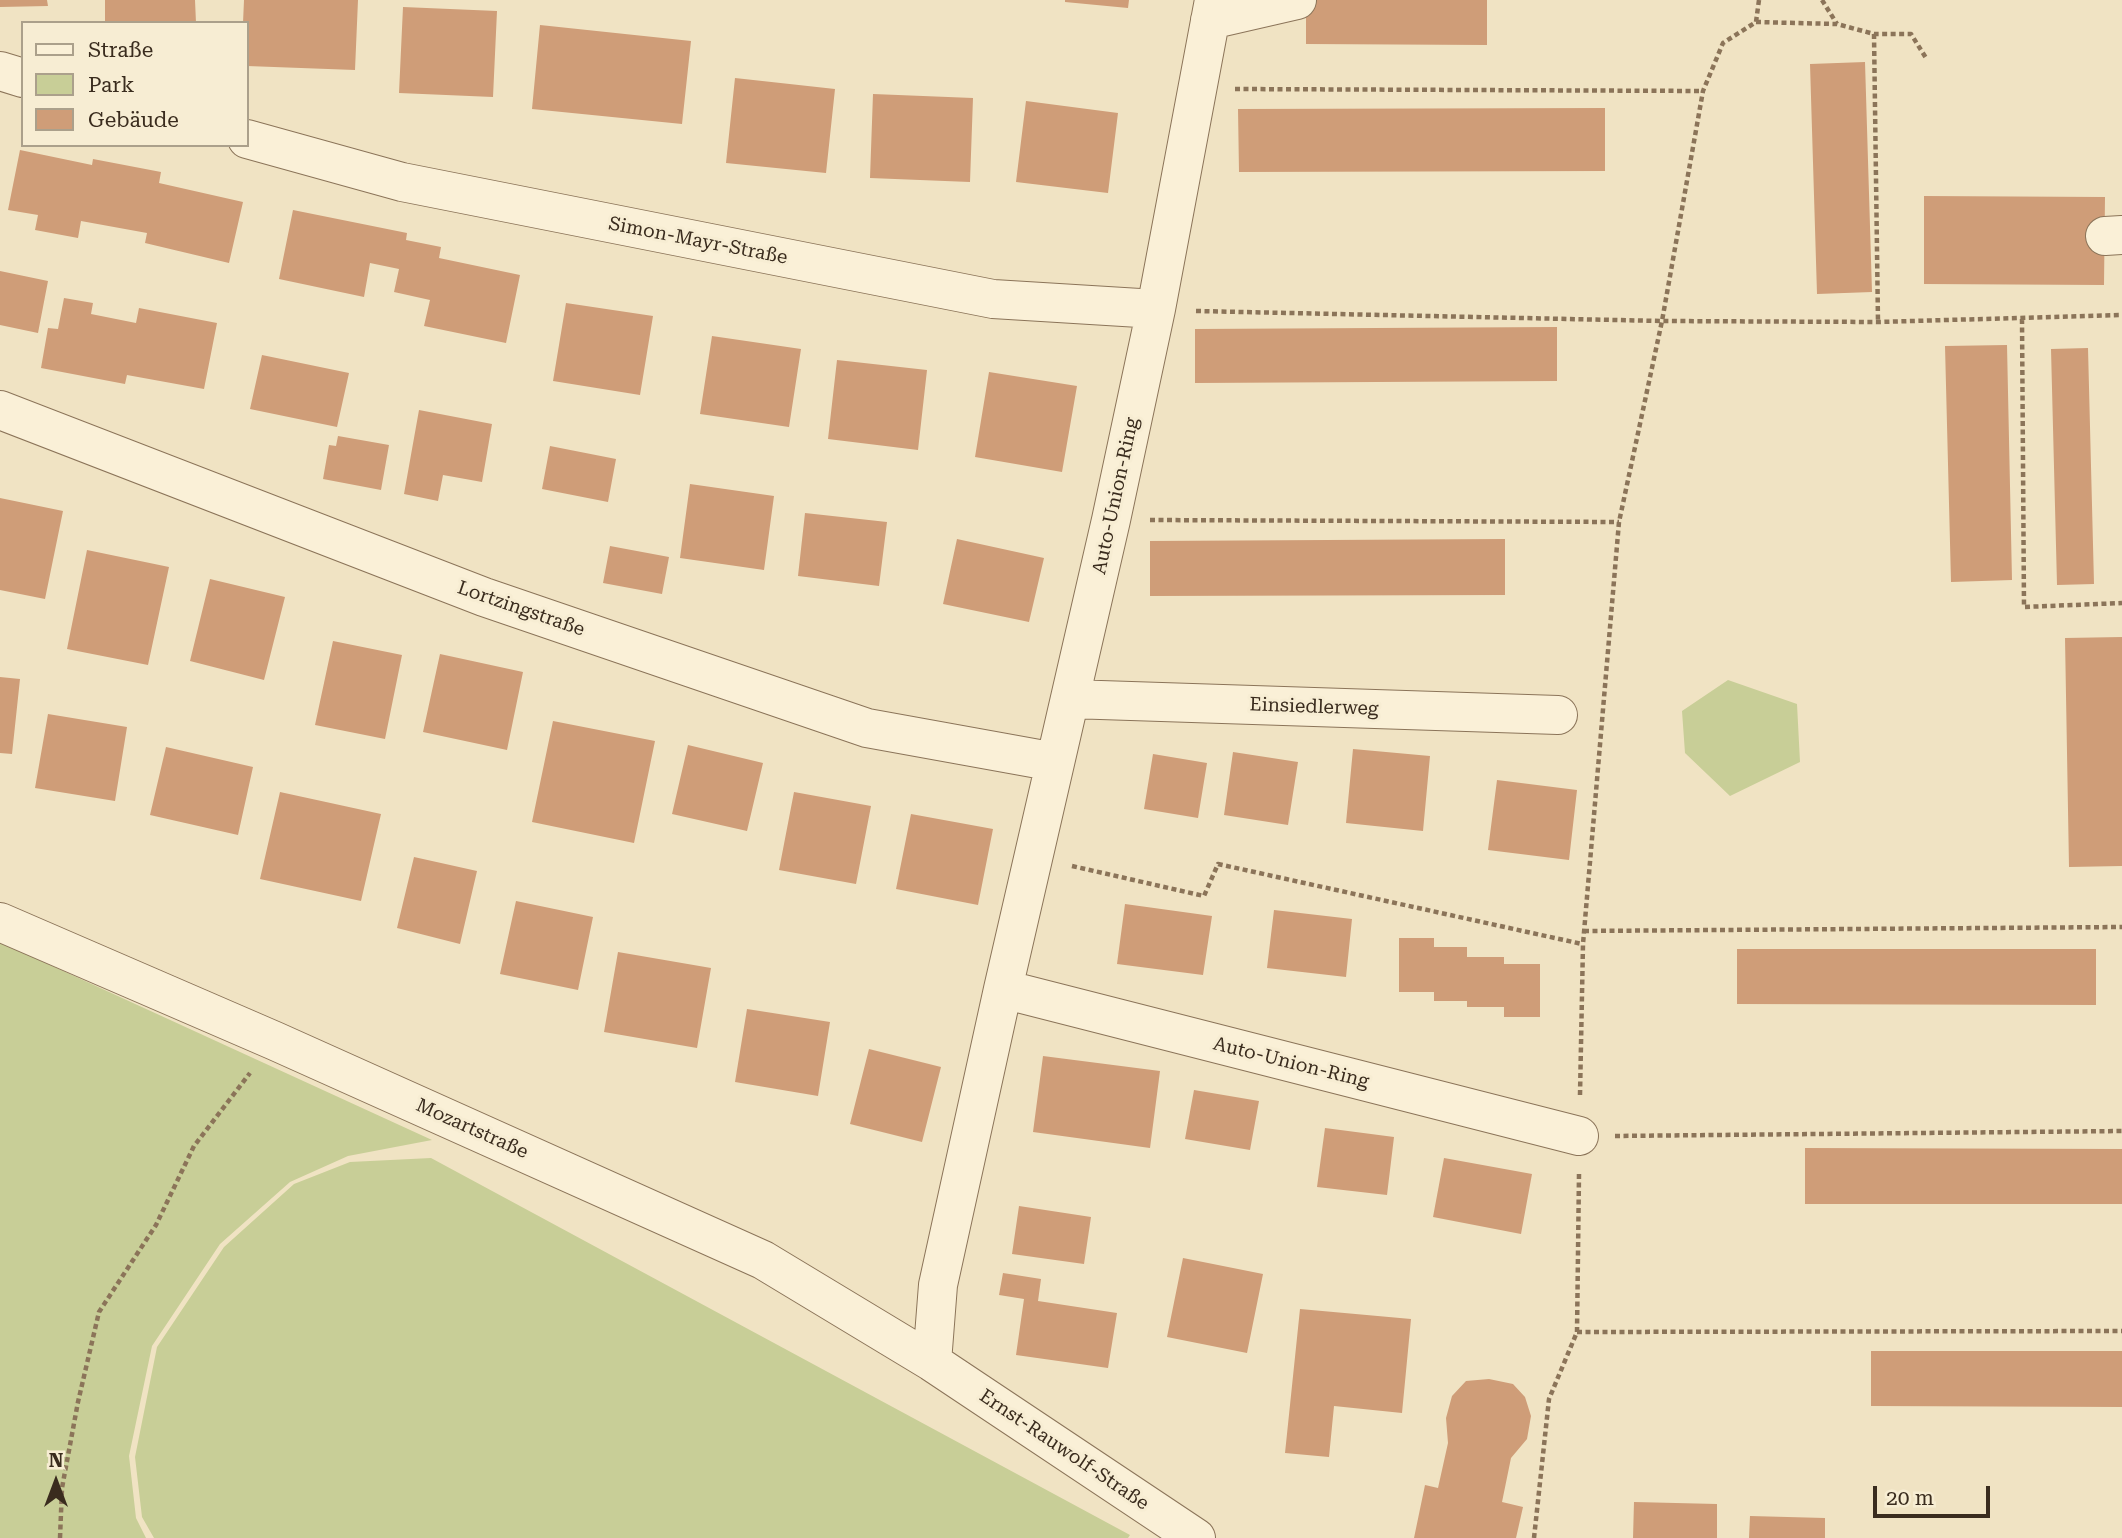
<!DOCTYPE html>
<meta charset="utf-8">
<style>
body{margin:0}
#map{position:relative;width:2122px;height:1538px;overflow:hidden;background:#f0e3c3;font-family:"Roboto Serif",serif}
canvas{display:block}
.legend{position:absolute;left:21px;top:21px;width:228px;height:126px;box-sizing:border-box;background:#f7edd3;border:2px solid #aba08b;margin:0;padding:9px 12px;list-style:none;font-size:21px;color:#3a2c1e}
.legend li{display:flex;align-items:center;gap:14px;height:35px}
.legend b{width:35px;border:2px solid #aba08b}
.north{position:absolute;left:21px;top:1447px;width:70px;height:70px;-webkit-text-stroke:5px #f7edd3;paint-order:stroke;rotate:0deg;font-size:19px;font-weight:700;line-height:28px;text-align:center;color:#3a2c1e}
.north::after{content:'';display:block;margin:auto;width:24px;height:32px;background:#3a2c1e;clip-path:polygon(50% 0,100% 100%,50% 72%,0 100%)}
.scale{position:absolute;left:1873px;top:1486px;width:117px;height:32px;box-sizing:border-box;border:4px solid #3a2c1e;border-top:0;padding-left:9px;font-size:21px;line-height:24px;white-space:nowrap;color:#3a2c1e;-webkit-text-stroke:5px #f7edd3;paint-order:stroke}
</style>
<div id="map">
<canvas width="2122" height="1538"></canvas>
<ul class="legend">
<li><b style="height:9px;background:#faf0d7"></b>Straße</li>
<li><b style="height:19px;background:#c8ce97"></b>Park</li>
<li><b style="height:19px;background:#cf9d78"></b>Gebäude</li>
</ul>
<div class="north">N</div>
<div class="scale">20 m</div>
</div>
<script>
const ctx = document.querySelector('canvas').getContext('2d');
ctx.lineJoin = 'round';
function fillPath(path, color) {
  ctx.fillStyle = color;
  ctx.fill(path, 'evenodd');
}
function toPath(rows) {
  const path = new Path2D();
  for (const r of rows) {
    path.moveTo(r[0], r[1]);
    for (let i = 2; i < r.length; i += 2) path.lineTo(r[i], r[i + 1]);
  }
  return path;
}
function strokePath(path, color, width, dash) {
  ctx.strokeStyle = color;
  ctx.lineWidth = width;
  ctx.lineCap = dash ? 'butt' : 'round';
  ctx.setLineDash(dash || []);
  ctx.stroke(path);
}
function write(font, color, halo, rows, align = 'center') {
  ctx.font = font + ' "Roboto Serif",serif';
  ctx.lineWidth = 6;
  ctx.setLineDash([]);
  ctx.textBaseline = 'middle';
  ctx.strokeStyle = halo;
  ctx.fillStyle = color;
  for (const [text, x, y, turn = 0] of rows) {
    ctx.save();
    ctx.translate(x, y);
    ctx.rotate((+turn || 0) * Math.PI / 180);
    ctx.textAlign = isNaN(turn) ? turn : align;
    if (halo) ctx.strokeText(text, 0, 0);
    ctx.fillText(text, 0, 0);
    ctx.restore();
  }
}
fillPath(toPath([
 [1728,680,1797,704,1800,762,1730,796,1685,753,1682,711],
 [0,942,432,1140,348,1156,290,1182,220,1244,152,1346,129,1456,136,1518,146,1538,0,1538],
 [431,1158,1130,1535,1128,1538,154,1538,142,1517,135,1457,157,1347,224,1247,294,1184,350,1162]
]), '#c8ce97');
fillPath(toPath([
 [0,0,47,0,48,6,0,7],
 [105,0,195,0,196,23,105,23],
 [244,0,358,0,355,70,247,66,247,23,243,23],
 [1065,0,1129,0,1128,8,1065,2],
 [1306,0,1487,0,1487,45,1306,44],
 [403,7,497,11,493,97,399,93],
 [540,25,691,41,682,124,532,109],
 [1865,62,1872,292,1817,294,1810,64],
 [735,78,835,89,826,173,726,163],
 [873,94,973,98,970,182,870,178],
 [1026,101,1118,113,1108,193,1016,182],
 [1605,108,1605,171,1239,172,1238,109],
 [20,150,92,165,93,159,161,172,159,183,243,202,229,263,145,243,147,233,81,221,78,238,35,230,38,215,8,210],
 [1924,196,2105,197,2104,285,1924,284],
 [293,210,407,233,406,240,441,247,439,258,520,275,506,343,424,326,430,300,394,292,399,269,370,263,364,297,279,279],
 [0,271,48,281,38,333,0,325],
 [64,298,93,303,91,314,136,323,139,308,217,323,204,389,127,375,125,384,41,368,48,328,58,329],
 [566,303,653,316,640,395,553,381],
 [1557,327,1557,381,1195,383,1195,329],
 [712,336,801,349,789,427,700,414],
 [2007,345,2012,580,1951,582,1945,346],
 [2088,348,2094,584,2057,585,2051,349],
 [262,355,349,373,337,427,250,409],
 [837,360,927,370,918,450,828,439],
 [989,372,1077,386,1062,472,975,457],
 [419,410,492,424,482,482,443,475,438,501,404,494],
 [338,436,389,445,381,490,323,479,329,445,336,446],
 [550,446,616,459,608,502,542,489],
 [690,484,774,496,764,570,680,558],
 [0,498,63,511,45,599,0,590],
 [805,513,887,522,879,586,798,576],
 [957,539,1044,558,1029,622,943,604],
 [1505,539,1505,595,1150,596,1150,541],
 [610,546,669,557,662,594,603,583],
 [87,550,169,567,148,665,67,649],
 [210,579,285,597,264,680,190,661],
 [2122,637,2122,866,2069,867,2065,638],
 [333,641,402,655,385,739,315,725],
 [440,654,523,672,507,750,423,732],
 [0,677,20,679,12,754,0,753],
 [48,714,127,727,115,801,35,788],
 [553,721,655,741,634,843,532,822],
 [688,745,763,763,747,831,672,814],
 [166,747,253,767,238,835,150,815],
 [1353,749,1430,756,1423,831,1346,823],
 [1233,752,1298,762,1288,825,1224,815],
 [1153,754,1207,763,1198,818,1144,809],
 [1497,780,1577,790,1569,860,1488,850],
 [280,792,381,814,361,901,260,879],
 [794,792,871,806,856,884,779,870],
 [911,814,993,829,978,905,896,889],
 [414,857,477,871,460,944,397,928],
 [516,901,593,917,578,990,500,974],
 [1125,904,1212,916,1203,975,1117,964],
 [1274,910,1352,919,1346,977,1267,968],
 [1399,938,1434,938,1434,947,1467,947,1467,957,1504,957,1504,964,1540,964,1540,1017,1504,1017,1504,1007,1467,1007,1467,1001,1434,1001,1434,992,1399,992],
 [1737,949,2096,949,2096,1005,1737,1004],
 [618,952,711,968,697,1048,604,1032],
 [747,1009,830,1022,818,1096,735,1082],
 [869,1049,941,1067,922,1142,850,1124],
 [1043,1056,1160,1071,1150,1148,1033,1132],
 [1194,1090,1259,1101,1250,1150,1185,1139],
 [1325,1128,1394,1137,1387,1195,1317,1187],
 [1805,1148,2122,1149,2122,1204,1805,1204],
 [1444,1158,1532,1174,1521,1234,1433,1217],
 [1019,1206,1091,1217,1084,1264,1012,1254],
 [1183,1258,1263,1274,1247,1353,1167,1337],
 [1003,1273,1041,1279,1038,1301,1117,1313,1108,1368,1016,1355,1024,1299,999,1295],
 [1300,1309,1411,1319,1402,1413,1334,1406,1329,1457,1285,1453],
 [1871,1351,2122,1351,2122,1407,1871,1406],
 [1489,1379,1513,1384,1525,1397,1531,1416,1527,1439,1511,1458,1502,1502,1523,1507,1516,1538,1414,1538,1425,1485,1438,1488,1448,1443,1446,1418,1452,1396,1466,1381],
 [1634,1502,1717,1504,1717,1538,1633,1538],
 [1750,1516,1825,1518,1825,1538,1749,1538]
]), '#cf9d78');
const minor = toPath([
 [1210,20,1297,0],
 [0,71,23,78],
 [247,139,402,182,993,299,1156,309],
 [2105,236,2122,235],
 [0,410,484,597,867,728,1055,762],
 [1070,699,1558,715],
 [0,922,275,1041,763,1260,932,1362,1196,1538],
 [1003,989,1579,1136],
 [932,1362,938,1285,1003,989,1111,520,1156,309,1214,0]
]);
strokePath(minor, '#8b7459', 40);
strokePath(toPath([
 [1822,0,1837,24],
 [1756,22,1837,24,1874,34,1911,34,1926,58],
 [1874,34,1878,322],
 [1235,89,1703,91],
 [1196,311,1662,321,1878,322,2122,315],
 [2022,319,2024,607,2122,603],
 [1150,520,1619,522],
 [1072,866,1204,896,1218,864,1582,944],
 [1584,931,2122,927],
 [1580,1095,1583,944,1619,522,1662,321,1703,91,1723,43,1756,22,1759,0],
 [1615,1136,2122,1131],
 [1577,1332,2122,1331],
 [60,1538,62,1488,78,1402,99,1312,156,1225,194,1146,250,1073],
 [1534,1538,1549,1399,1577,1332,1579,1174]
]), '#8b7459', 4.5, [5, 3.5]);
strokePath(minor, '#faf0d7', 38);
write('19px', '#3a2c1e', '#f7edd3', [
 ["Simon-Mayr-Straße",698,241,11],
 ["Auto-Union-Ring",1116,496,-78],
 ["Lortzingstraße",521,609,19],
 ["Einsiedlerweg",1314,707,2],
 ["Auto-Union-Ring",1291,1063,14],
 ["Mozartstraße",472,1129,24],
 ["Ernst-Rauwolf-Straße",1064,1450,34]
]);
</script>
